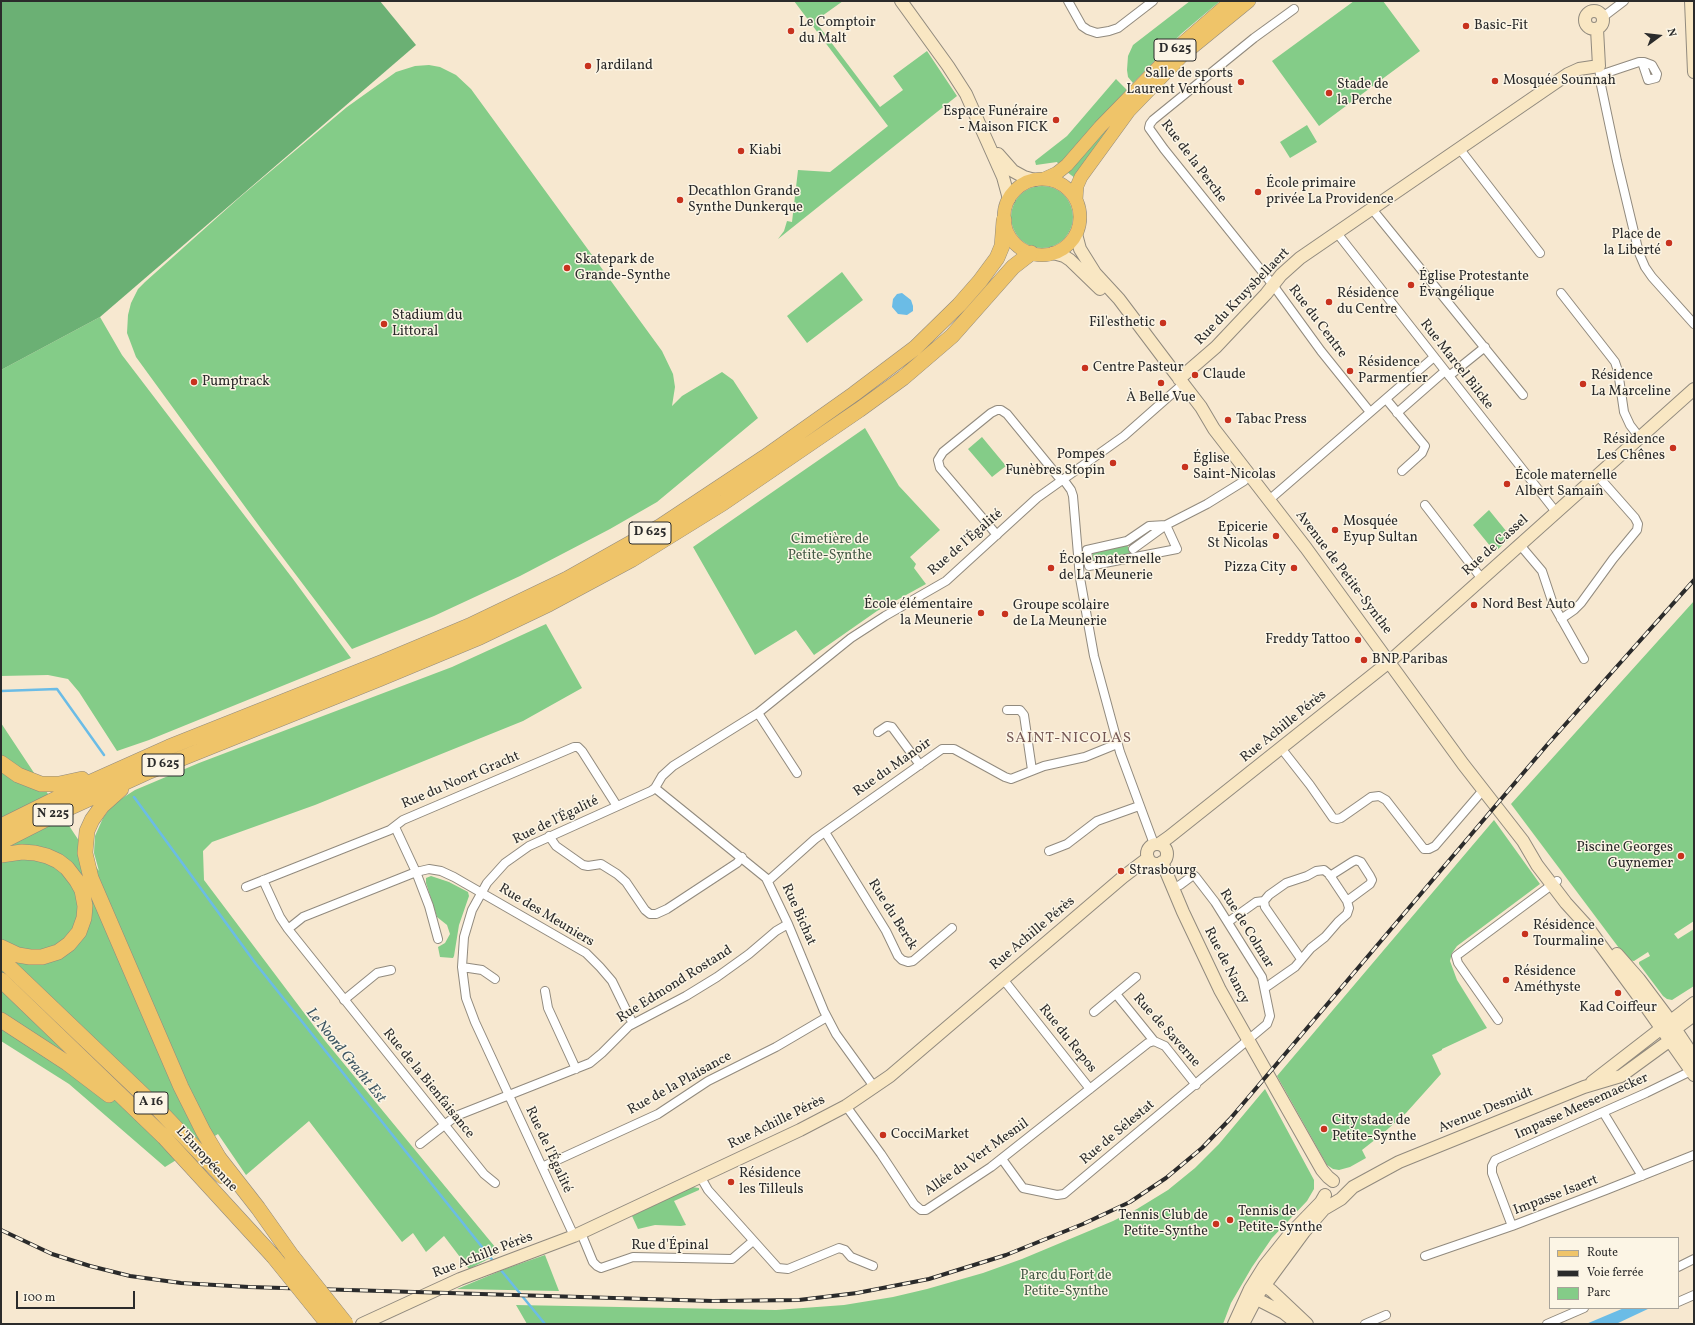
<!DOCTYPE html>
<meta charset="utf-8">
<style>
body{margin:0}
#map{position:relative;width:1695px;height:1325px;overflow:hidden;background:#f7e8d0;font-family:Vollkorn,serif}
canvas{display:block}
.frame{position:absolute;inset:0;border:2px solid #2b2b2b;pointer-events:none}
.legend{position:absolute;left:1549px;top:1237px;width:130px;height:72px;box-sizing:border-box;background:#fcf5e5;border:1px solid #a8a49b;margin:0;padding:5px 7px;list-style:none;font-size:12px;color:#2b2b2b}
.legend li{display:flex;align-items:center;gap:8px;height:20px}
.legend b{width:20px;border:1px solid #a8a49b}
.north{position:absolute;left:1639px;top:16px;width:40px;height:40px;-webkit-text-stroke:3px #fcf5e5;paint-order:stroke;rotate:75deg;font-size:11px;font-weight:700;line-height:16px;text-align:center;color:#2b2b2b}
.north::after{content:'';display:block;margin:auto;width:14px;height:18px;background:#2b2b2b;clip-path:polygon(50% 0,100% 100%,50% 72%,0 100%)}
.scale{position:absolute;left:16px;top:1291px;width:119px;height:18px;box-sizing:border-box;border:2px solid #2b2b2b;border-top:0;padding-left:5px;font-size:12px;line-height:14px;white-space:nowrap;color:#2b2b2b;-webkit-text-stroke:3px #fcf5e5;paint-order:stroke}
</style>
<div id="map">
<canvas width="1695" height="1325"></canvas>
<div class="frame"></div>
<ul class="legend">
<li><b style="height:5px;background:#efc469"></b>Route</li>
<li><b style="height:5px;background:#2b2b2b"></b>Voie ferrée</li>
<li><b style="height:11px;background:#84cc88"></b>Parc</li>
</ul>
<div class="north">N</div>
<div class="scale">100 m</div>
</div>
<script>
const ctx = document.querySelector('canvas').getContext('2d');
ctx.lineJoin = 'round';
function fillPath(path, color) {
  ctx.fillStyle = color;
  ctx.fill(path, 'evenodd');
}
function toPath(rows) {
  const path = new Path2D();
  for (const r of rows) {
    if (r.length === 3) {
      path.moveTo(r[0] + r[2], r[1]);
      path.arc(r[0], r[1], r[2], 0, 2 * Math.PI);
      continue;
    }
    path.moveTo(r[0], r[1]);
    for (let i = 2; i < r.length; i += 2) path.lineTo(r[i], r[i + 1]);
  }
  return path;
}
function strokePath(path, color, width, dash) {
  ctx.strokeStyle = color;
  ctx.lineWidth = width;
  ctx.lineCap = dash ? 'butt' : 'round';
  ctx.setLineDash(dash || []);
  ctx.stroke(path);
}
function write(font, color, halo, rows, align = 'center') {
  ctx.font = font + ' Vollkorn,serif';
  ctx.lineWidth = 3;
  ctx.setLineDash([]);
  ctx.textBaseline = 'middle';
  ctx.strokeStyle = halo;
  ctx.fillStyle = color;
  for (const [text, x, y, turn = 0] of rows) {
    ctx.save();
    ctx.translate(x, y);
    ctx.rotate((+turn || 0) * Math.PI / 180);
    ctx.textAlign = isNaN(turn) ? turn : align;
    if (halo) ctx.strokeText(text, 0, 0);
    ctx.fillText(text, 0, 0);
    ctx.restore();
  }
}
fillPath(toPath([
 [794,1,843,1,815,21,880,107,903,90,893,76,927,51,957,96,778,239,784,231,787,221,792,222,798,170,830,172,888,126],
 [1190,1,1220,1,1181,34,1133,83,1128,77,1127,70,1128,56,1133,45],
 [1354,1,1383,1,1420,51,1319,126,1272,61],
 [429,65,440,67,456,75,471,89,662,351,673,374,675,387,672,406,682,396,722,372,733,380,758,418,657,502,610,529,520,576,434,616,352,649,262,530,136,357,127,333,128,315,131,303,138,289,145,282,240,197,347,107,396,72,415,66],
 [1116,79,1127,90,1059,165,1057,162,1036,165,1035,161,1067,136],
 [1126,104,1075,178,1067,172],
 [1307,125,1317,142,1290,158,1280,142],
 [1042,217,31],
 [842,272,863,300,807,343,787,316],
 [100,317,122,355,293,579,351,658,149,740,117,751,79,692,68,679,48,675,1,676,1,370],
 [865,428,899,486,940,530,910,557,916,564,914,568,926,584,877,611,814,655,796,630,755,655,693,547],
 [982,437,1006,466,992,477,968,449],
 [1489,510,1511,537,1495,552,1473,525],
 [1126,544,1134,555,1094,563,1092,551],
 [1694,601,1694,921,1674,934,1678,939,1694,929,1694,986,1672,1000,1667,999,1663,996,1639,964,1639,962,1650,956,1648,952,1634,961,1628,960,1511,804],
 [546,624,582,688,523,721,315,805,212,842,203,851,204,880,326,1042,500,1253,469,1269,444,1236,426,1252,413,1233,402,1242,309,1121,246,1175,218,1134,165,1167,69,1084,1,1041,1,723,99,871,94,853,95,836,103,818,113,804,135,790,199,763,452,667],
 [1494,820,1540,884,1457,946,1452,953,1450,961,1457,980,1487,1028,1442,1049,1442,1050,1432,1055,1441,1074,1406,1113,1381,1135,1362,1150,1366,1158,1350,1167,1339,1170,1333,1169,1327,1165,1277,1076],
 [431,876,449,882,468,892,469,896,459,925,454,956,453,958,440,957,438,947,445,943,450,934,447,925,437,917,426,883,426,878],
 [1265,1089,1314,1180,1314,1189,1307,1201,1272,1238,1252,1267,1231,1303,1223,1324,527,1324,516,1305,776,1310,844,1305,893,1297,927,1289,983,1273,1022,1259,1113,1221,1137,1209,1168,1190,1195,1168,1219,1144],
 [692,1187,699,1188,699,1190,674,1201,686,1225,681,1226,655,1225,638,1229,632,1216],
 [545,1255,559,1291,457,1289,505,1269]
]), '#84cc88');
fillPath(toPath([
 [1,1,380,1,416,45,100,317,1,370]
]), '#6bb074');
fillPath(toPath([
 [902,293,911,300,913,306,913,311,907,315,898,314,892,307,893,299,897,294],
 [1624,1308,1650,1308,1616,1324,1586,1324]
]), '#6bbce6');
strokePath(toPath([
 [1,691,57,689,104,755],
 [134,797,256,964,494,1262],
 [500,1269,545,1324]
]), '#6bbce6', 2.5);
const street = toPath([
 [1068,1,1082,26,1088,30,1097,33,1109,31,1118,28,1153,1],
 [1294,9,1254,38,1153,120,1150,124,1149,128,1164,149,1273,285,1321,351,1370,412],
 [1603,17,1624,1],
 [1599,66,1601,85,1617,161,1639,253,1645,267,1652,277,1694,324],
 [1600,75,1639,62,1644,62,1652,65,1657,74,1656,78,1648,80,1642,62],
 [1459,148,1540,253],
 [1372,209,1523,395],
 [1337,233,1556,512],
 [1561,293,1615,362,1618,371,1624,412,1630,425,1640,438],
 [1449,376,1485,347],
 [1386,399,1425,446,1422,453,1402,471],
 [1397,413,1445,371],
 [1063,479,1071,490,1073,496,1080,578,1094,656,1120,752,1154,844],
 [1269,500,1434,357],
 [1425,505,1482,579],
 [1166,525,1177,549,1089,566,1087,550,1127,541,1149,526,1166,525],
 [997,535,940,468,938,460,943,452,991,413,997,410,1001,410,1007,414,1061,480],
 [1520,545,1542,571,1553,604,1584,659],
 [1133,549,1166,525,1207,504,1244,481],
 [1561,619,1574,610,1581,603,1613,559,1637,530,1638,524,1635,518,1597,475],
 [1007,710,1020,710,1024,715,1032,770],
 [758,713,797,773],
 [878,732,887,726,892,727,920,765],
 [1281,748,1310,785,1333,818,1337,819,1341,818,1371,797,1379,796,1386,800,1424,849,1429,849,1435,846,1484,789],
 [655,788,766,878,788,924,824,1011,836,1034,875,1088],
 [395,827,416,872,429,906,438,939],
 [825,832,886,931,898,956,902,960,908,962,913,961,952,928],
 [549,836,556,846,583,865,588,866,601,864,617,874,626,882,645,910,650,914,656,914,667,909,737,863,742,857],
 [1049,851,1067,844,1097,821,1139,806],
 [1330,876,1352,862,1356,860,1361,862,1370,876,1372,880,1370,884,1347,901],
 [263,880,280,917,288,929,484,1174,495,1183],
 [768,881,815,839,942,749,954,749,1005,777,1011,779,1044,766,1085,757,1117,744],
 [246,887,390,830,403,820,574,747,578,747,582,751,617,806],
 [1228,922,1256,902,1264,901],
 [288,929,303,917,416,872,429,869,441,871,454,877,586,953,600,967,612,981,633,1024],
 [462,967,482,970,495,979],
 [1003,979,1090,1089],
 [1265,988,1295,967,1311,948,1325,937,1338,922,1347,914,1349,908,1347,901,1329,874,1324,870,1316,871,1307,876,1286,883,1269,895,1264,901,1265,907,1301,959],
 [545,991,548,1008,576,1069],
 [1116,994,1154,1041,1165,1046,1196,1085],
 [344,1000,377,973,391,970],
 [1094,1012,1136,977],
 [1498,1020,1458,963,1456,956,1557,881],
 [846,1106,881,1154,914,1204,921,1210,926,1210,991,1167,1148,1043,1154,1041],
 [1603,1112,1642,1176],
 [420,1144,456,1116,590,1063,602,1053,629,1026,686,996,717,977,749,954,776,931,788,924],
 [1002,1159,1023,1188,1057,1195,1064,1194,1267,1024,1270,1016,1262,977,1215,902,1195,876,1192,876,1180,885,1173,888],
 [542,1167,658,1114,708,1081,776,1047,827,1017],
 [700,1176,708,1190,778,1268,788,1269,839,1248,845,1250,851,1257,873,1266],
 [1512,1226,1492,1173,1492,1166,1495,1160,1646,1093,1691,1071],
 [581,1233,593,1262,597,1266,601,1268,633,1257,732,1259,753,1241],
 [574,1236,475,1022,466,998,462,967,464,937,472,910,487,883,505,863,529,846,651,791,655,788,662,776,673,766,758,713,851,638,885,616,946,581,1037,498,1124,436,1183,384],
 [1425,1256,1512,1226,1606,1190,1694,1155],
 [1678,1267,1694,1259],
 [1678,1302,1694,1295],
 [1365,1324,1386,1315],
 [1547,1324,1584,1308]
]);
const secondary = toPath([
 [901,1,948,66,966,94,1003,177,1009,199],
 [1691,1,1694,72],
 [1594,20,9],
 [998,154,1013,171,1024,177,1035,180],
 [1076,234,1080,249,1095,273,1119,299,1168,364,1201,407,1214,429,1306,548,1463,764,1523,841,1537,865,1566,903,1586,925,1647,1008,1694,1075],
 [1053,253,1064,256,1070,260,1100,289],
 [1179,379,1216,347,1266,294,1281,275,1300,258,1568,74,1579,69,1599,66,1597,29],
 [1157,854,10],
 [1159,844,1169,837,1389,662,1694,389],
 [1162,862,1183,912,1220,990,1322,1170,1328,1177,1333,1181],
 [1617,954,1639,979,1666,1015,1694,1057],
 [1670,1033,1694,1015],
 [1592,1082,1694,1003],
 [1259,1281,1272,1291,1307,1324],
 [1249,1295,1284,1313,1295,1322],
 [362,1324,460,1279,574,1236,800,1130,846,1106,890,1076,1123,877,1148,858],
 [1234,1324,1250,1289,1265,1265,1289,1235,1321,1202,1325,1195],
 [1243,1324,1259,1293,1304,1232,1324,1209,1341,1199,1353,1187,1399,1162,1584,1087,1621,1076,1669,1041]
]);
const primary = toPath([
 [1044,179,1057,173,1067,165,1100,127,1177,48,1231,1],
 [1042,217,38],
 [1076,200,1077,186,1081,177,1129,111,1183,55,1249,1]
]);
const highway = toPath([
 [1,763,18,775,41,784,59,784,82,779],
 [121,789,102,806,92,820,87,831,85,853,91,878,181,1087,203,1131,219,1158,258,1208,292,1256],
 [1,826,84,785,169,747,383,662,469,626,567,579,661,526,765,457,854,394,915,348,959,305,980,281,997,258,1002,246,1004,220],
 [1,842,58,813,150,771,379,679,480,637,549,604,631,560,723,503,859,410,903,378,952,336,1013,267,1031,253],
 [1,855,22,852,35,853,47,856,58,861,67,868,77,881,82,890,85,906,84,918,79,932,69,944,58,952,42,957,30,957,18,955,1,947],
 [1,959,157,1108,222,1176],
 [1,980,164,1137,273,1256],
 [1,1020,67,1063,109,1095]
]);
strokePath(street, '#918a7e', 10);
strokePath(secondary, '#918a7e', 14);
strokePath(primary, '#918a7e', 14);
strokePath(highway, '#918a7e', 16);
strokePath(street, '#fff', 8);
strokePath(secondary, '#f9e7c3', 12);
strokePath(primary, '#efc469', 13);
strokePath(highway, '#efc469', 15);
const rail = toPath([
 [1,1230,52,1254,90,1266,130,1276,181,1283,249,1287,713,1301,799,1300,857,1293,929,1279,1006,1255,1083,1224,1130,1202,1166,1178,1202,1148,1230,1119,1547,745,1694,580]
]);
strokePath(rail, '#2b2b2b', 4);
strokePath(rail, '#fcf5e5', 2.5, [8]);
const highwayBridge = toPath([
 [273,1256,328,1324],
 [292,1256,346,1324]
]);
strokePath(highwayBridge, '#918a7e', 16, []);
strokePath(highwayBridge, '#efc469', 15);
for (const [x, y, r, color] of [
 [1466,26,4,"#c8321e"],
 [791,31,4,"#c8321e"],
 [588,66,4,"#c8321e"],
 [1495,81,4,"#c8321e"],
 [1241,82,4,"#c8321e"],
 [1329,93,4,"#c8321e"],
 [1056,120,4,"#c8321e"],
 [741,151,4,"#c8321e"],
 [1258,192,4,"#c8321e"],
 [680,200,4,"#c8321e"],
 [1669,243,4,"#c8321e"],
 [567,268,4,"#c8321e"],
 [1411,285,4,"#c8321e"],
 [1329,302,4,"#c8321e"],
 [1163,323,4,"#c8321e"],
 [384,324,4,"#c8321e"],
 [1085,368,4,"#c8321e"],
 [1350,371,4,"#c8321e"],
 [1195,375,4,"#c8321e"],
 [194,382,4,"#c8321e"],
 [1161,383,4,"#c8321e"],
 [1583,384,4,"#c8321e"],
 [1228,420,4,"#c8321e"],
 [1673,448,4,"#c8321e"],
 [1113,463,4,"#c8321e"],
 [1185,467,4,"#c8321e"],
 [1507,484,4,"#c8321e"],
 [1335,530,4,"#c8321e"],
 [1276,536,4,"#c8321e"],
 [1051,568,4,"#c8321e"],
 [1294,568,4,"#c8321e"],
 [1474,605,4,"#c8321e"],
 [981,613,4,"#c8321e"],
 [1005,614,4,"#c8321e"],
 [1358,640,4,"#c8321e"],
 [1364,660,4,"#c8321e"],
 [1681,856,4,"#c8321e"],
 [1121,871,4,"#c8321e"],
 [1525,934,4,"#c8321e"],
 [1506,980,4,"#c8321e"],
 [1618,993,4,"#c8321e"],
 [1324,1129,4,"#c8321e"],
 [883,1135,4,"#c8321e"],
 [731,1182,4,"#c8321e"],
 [1230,1220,4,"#c8321e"],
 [1216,1224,4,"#c8321e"]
]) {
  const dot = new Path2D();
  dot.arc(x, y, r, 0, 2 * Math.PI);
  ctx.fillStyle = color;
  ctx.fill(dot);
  strokePath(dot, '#fcf5e5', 1.5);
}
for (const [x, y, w] of [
 [1175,50,42],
 [650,533,42],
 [163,765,42],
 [53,815,40],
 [151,1103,34]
]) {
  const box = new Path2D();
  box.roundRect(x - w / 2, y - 11, w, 22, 3);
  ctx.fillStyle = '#fcf5e5';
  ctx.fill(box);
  strokePath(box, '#2b2b2b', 1);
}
write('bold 13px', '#2b2b2b', null, [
 ["D 625",1175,50],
 ["D 625",650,533],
 ["D 625",163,765],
 ["N 225",53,815],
 ["A 16",151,1103]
]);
write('14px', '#2b2b2b', '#fcf5e5', [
 ["Le Comptoir",799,23],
 ["du Malt",799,39],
 ["Basic-Fit",1474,26],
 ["Jardiland",596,66],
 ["Salle de sports",1233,74,"right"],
 ["Laurent Verhoust",1233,90,"right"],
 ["Mosquée Sounnah",1503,81],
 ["Stade de",1337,85],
 ["la Perche",1337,101],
 ["Espace Funéraire",1048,112,"right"],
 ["- Maison FICK",1048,128,"right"],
 ["Kiabi",749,151],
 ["École primaire",1266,184],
 ["privée La Providence",1266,200],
 ["Decathlon Grande",688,192],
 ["Synthe Dunkerque",688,208],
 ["Place de",1661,235,"right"],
 ["la Liberté",1661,251,"right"],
 ["Skatepark de",575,260],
 ["Grande-Synthe",575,276],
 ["Église Protestante",1419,277],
 ["Évangélique",1419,293],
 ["Résidence",1337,294],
 ["du Centre",1337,310],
 ["Stadium du",392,316],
 ["Littoral",392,332],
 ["Fil'esthetic",1155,323,"right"],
 ["Résidence",1358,363],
 ["Parmentier",1358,379],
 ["Centre Pasteur",1093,368],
 ["Claude",1203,375],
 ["Résidence",1591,376],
 ["La Marceline",1591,392],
 ["Pumptrack",202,382],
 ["À Belle Vue",1161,398,"center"],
 ["Tabac Press",1236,420],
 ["Résidence",1665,440,"right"],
 ["Les Chênes",1665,456,"right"],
 ["Pompes",1105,455,"right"],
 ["Funèbres Stopin",1105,471,"right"],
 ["Église",1193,459],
 ["Saint-Nicolas",1193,475],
 ["École maternelle",1515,476],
 ["Albert Samain",1515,492],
 ["Mosquée",1343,522],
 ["Eyup Sultan",1343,538],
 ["Epicerie",1268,528,"right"],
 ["St Nicolas",1268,544,"right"],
 ["École maternelle",1059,560],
 ["de La Meunerie",1059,576],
 ["Pizza City",1286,568,"right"],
 ["École élémentaire",973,605,"right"],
 ["la Meunerie",973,621,"right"],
 ["Nord Best Auto",1482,605],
 ["Groupe scolaire",1013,606],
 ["de La Meunerie",1013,622],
 ["Freddy Tattoo",1350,640,"right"],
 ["BNP Paribas",1372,660],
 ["Piscine Georges",1673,848,"right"],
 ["Guynemer",1673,864,"right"],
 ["Strasbourg",1129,871],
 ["Résidence",1533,926],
 ["Tourmaline",1533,942],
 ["Résidence",1514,972],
 ["Améthyste",1514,988],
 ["Kad Coiffeur",1618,1008,"center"],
 ["City stade de",1332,1121],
 ["Petite-Synthe",1332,1137],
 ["CocciMarket",891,1135],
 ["Résidence",739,1174],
 ["les Tilleuls",739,1190],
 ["Tennis de",1238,1212],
 ["Petite-Synthe",1238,1228],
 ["Tennis Club de",1208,1216,"right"],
 ["Petite-Synthe",1208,1232,"right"]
], 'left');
write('14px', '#2b2b2b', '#fcf5e5', [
 ["Rue de la Perche",1193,162,53],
 ["Rue du Kruysbellaert",1243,297,-46],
 ["Rue du Centre",1317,322,53],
 ["Rue Marcel Bilcke",1456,365,52],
 ["Rue de l'Égalité",966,543,-41],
 ["Rue de Cassel",1496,546,-42],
 ["Avenue de Petite-Synthe",1343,573,53],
 ["Rue Achille Pérès",1284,727,-39],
 ["Rue du Manoir",893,768,-35],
 ["Rue du Noort Gracht",461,781,-23],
 ["Rue de l'Égalité",556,821,-26],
 ["Rue Bichat",798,915,66],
 ["Rue du Berck",892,915,58],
 ["Rue des Meuniers",546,916,31],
 ["Rue de Colmar",1246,929,58],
 ["Rue Achille Pérès",1033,934,-40],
 ["Rue de Nancy",1226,966,63],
 ["Rue Edmond Rostand",675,985,-32],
 ["Rue de Saverne",1166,1031,48],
 ["Rue du Repos",1067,1039,51],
 ["Rue de la Bienfaisance",428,1084,51],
 ["Rue de la Plaisance",680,1084,-29],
 ["Impasse Meesemaecker",1582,1107,-24],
 ["Avenue Desmidt",1486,1111,-22],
 ["Rue Achille Pérès",777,1123,-26],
 ["Rue de Sélestat",1118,1133,-40],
 ["Rue de l'Égalité",548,1150,65],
 ["Allée du Vert Mesnil",977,1158,-35],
 ["L'Européenne",206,1160,47],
 ["Impasse Isaert",1556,1196,-21],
 ["Rue d'Épinal",670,1246],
 ["Rue Achille Pérès",483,1256,-21]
]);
write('14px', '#465b47', '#fcf5e5', [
 ["Cimetière de",830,540],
 ["Petite-Synthe",830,556],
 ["Parc du Fort de",1066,1276],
 ["Petite-Synthe",1066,1292]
]);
ctx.letterSpacing = '1px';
write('15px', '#735553', '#fcf5e5', [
 ["SAINT-NICOLAS",1069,739]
]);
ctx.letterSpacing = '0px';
write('italic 15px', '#3e5663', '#fcf5e5', [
 ["Le Noord Gracht Est",345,1056,51]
]);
</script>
